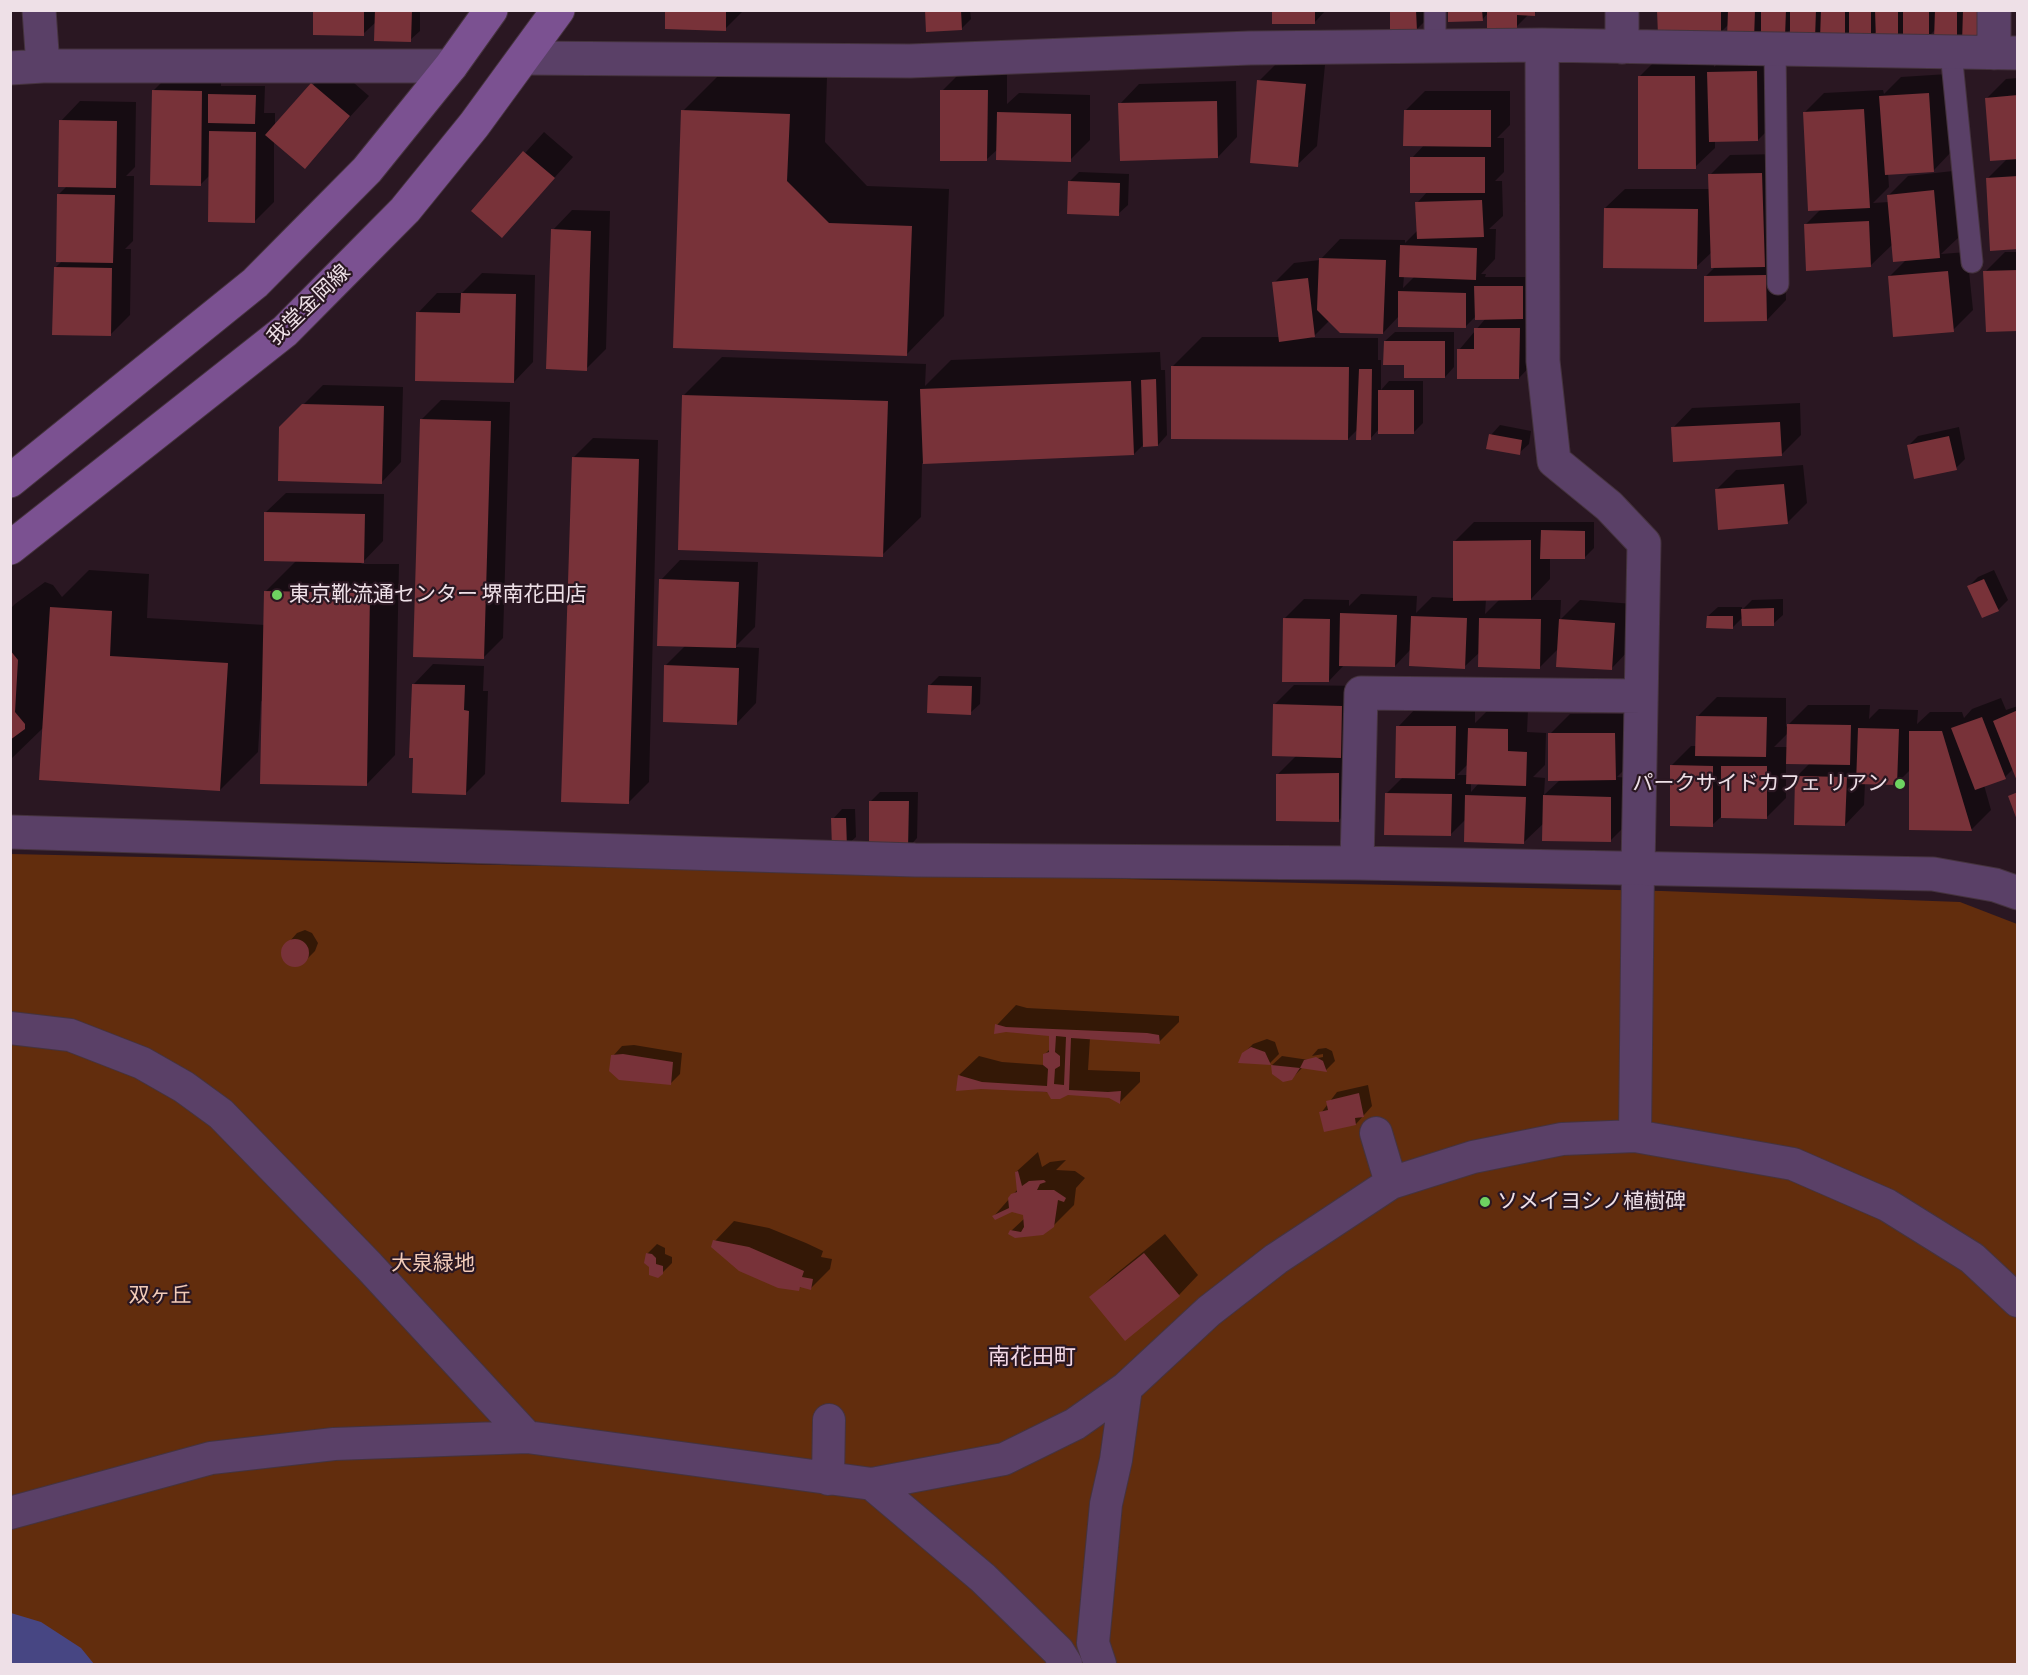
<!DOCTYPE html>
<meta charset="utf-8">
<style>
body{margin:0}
#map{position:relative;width:2028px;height:1675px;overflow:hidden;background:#2a1722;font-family:"Alegreya Sans",sans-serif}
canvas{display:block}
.frame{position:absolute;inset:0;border:12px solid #eee0e7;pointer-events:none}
</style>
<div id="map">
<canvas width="2028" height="1675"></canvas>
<div class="frame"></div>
</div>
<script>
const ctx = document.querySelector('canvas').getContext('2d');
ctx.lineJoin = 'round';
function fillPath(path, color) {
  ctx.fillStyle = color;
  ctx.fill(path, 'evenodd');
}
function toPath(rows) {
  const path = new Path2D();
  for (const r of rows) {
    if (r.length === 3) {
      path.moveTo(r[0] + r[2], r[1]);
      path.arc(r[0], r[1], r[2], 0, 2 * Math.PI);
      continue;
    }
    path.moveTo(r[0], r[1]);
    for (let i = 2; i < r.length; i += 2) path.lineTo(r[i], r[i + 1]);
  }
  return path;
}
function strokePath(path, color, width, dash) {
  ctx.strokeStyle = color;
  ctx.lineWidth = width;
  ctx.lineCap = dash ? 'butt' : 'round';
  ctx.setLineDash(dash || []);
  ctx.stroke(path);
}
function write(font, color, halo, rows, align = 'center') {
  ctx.font = font + ' "Alegreya Sans","Noto Sans JP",sans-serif';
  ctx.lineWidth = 4.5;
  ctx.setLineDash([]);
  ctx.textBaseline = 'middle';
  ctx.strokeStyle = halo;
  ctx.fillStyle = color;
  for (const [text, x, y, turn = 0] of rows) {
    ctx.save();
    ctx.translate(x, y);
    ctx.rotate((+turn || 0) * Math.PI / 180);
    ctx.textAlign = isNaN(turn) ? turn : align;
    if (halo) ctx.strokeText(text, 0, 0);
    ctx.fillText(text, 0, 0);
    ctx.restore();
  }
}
fillPath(toPath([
 [11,854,1662,891,1960,902,2017,924,2017,1664,11,1664]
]), '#622d0d');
fillPath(toPath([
 [11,1613,41,1622,81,1648,94,1664,11,1664]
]), '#474683');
fillPath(toPath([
 [314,10,420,10,420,31,410,40,376,22,363,34],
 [666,10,744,10,725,29],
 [927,10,970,10,971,19,961,29],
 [1274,10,1326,10,1314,23],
 [1392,10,1425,10,1426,20,1416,30],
 [1449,10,1538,10,1534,14,1529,14,1516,27,1488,13,1482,20],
 [1659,10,1997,10,1956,39,1936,29,1928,37,1904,33,1898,39,1877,31,1870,38,1850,31,1844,38,1822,31,1815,38,1791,29,1785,35,1762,29,1754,38,1729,24,1720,33],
 [1776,52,1778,120,1758,140,1715,141,1715,148,1695,167,1639,77,1659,57,1714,57,1714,67,1728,53],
 [1279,61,1325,65,1317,146,1297,165,1259,81],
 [332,64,369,96,304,167,274,141,274,202,254,222,210,175,200,185,153,91,173,71,221,72,221,86,265,86,264,113,275,113,275,127],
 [962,71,1007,71,1007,104,1019,93,1090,95,1090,140,1070,160,998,149,987,159,942,91],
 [721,73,827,77,825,142,867,186,949,189,944,316,906,355,683,111],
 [1948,74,1953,150,1934,170,1888,173,1889,187,1873,203,1889,202,1888,196,1908,176,1953,171,1959,237,1941,254,1967,252,1973,310,1953,330,1889,277,1907,259,1893,244,1870,266,1806,224,1821,209,1804,113,1824,93,1883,90,1884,94,1901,77],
 [2018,78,2018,248,1987,179,2008,158,1986,99,2006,79],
 [1236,81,1237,137,1218,157,1120,104,1139,84],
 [1425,91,1510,91,1510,125,1497,138,1504,138,1504,172,1495,181,1502,181,1503,216,1489,229,1496,229,1495,259,1481,274,1486,274,1485,277,1532,277,1538,358,1519,378,1459,350,1486,318,1476,316,1465,327,1399,316,1383,333,1330,320,1312,338,1378,338,1378,360,1381,360,1381,390,1389,381,1423,381,1423,423,1413,433,1379,429,1370,439,1358,429,1348,439,1173,366,1202,337,1280,337,1274,283,1294,263,1320,260,1340,239,1405,240,1405,243,1418,230,1417,203,1428,191,1412,158,1425,144,1405,111],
 [1404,276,1415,276,1403,288],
 [80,101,136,102,135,167,126,176,134,176,133,241,125,249,131,249,130,315,110,335,55,268,63,260,58,195,67,186,61,121],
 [544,132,573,157,502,236,473,211],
 [1781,154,1786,300,1767,320,1705,277,1715,267,1712,252,1696,267,1605,208,1625,189,1710,189,1710,175,1730,155],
 [1079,172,1129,174,1128,205,1118,214,1069,182],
 [572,210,610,211,606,349,586,369,553,230],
 [2005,252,2018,252,2018,329,1985,272],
 [482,273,535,275,533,362,514,382,418,313,437,293,462,293],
 [1395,332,1454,332,1454,367,1445,377,1406,363,1385,341],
 [1160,352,1161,370,1165,370,1167,435,1158,445,1145,443,1134,454,922,463,921,517,882,555,684,395,722,357,926,364,925,386,951,360],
 [323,385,403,387,401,462,382,482,281,427],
 [441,400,510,402,503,638,484,657,421,420],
 [1800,403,1801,435,1782,454,1673,428,1692,408],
 [1500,425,1531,431,1529,444,1519,453,1491,435],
 [1959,427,1965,459,1956,468,1908,446,1918,436],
 [593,438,658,440,649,782,629,802,573,458],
 [1803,465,1807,503,1787,523,1716,490,1736,470],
 [286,493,384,494,383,541,361,564,399,564,395,755,366,785,263,702,261,701,258,752,220,790,44,727,10,760,10,609,15,604,45,582,53,585,62,597,89,570,149,574,147,618,265,625,265,592,297,560,266,512],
 [1474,522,1594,522,1594,548,1584,558,1550,557,1550,579,1530,600,1561,600,1560,620,1580,600,1634,604,1631,648,1612,668,1558,649,1539,668,1480,652,1464,667,1411,649,1395,666,1345,664,1329,681,1284,619,1304,599,1349,600,1349,606,1361,594,1417,596,1416,613,1432,597,1454,598,1454,542],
 [1486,599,1500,599,1485,614],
 [680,560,758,562,755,627,735,647,759,648,756,703,737,723,666,665,686,645,661,580],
 [1994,570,2008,600,1998,610,1968,587,1978,577],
 [1783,599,1783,615,1773,624,1743,617,1733,627,1708,616,1718,607,1742,607,1742,610,1752,600],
 [433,664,484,666,483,691,488,691,485,774,465,794,414,684],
 [939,676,981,677,980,704,970,713,930,685],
 [1294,685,1361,686,1360,736,1342,754,1358,754,1359,801,1339,820,1278,774,1297,755,1274,705],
 [1717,697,1786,698,1786,727,1808,705,1870,705,1869,719,1879,709,1918,710,1917,724,1930,712,1962,712,1964,718,1972,709,2001,698,2006,710,2018,706,2018,777,2014,768,2005,777,1984,785,1991,810,1972,829,1911,829,1911,769,1896,784,1865,783,1864,805,1845,825,1797,776,1810,763,1786,762,1786,798,1766,818,1721,817,1712,825,1671,766,1691,746,1697,746,1697,717],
 [1788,733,1788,747,1774,747],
 [1417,707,1475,707,1475,723,1489,709,1528,710,1527,732,1546,733,1545,765,1533,777,1545,778,1544,795,1561,779,1550,734,1570,714,1635,714,1635,759,1617,777,1630,778,1630,821,1610,841,1544,823,1524,842,1466,819,1450,835,1386,794,1403,777,1398,727],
 [1468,764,1468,775,1457,775],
 [1471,783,1479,783,1471,792],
 [880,792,918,792,917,838,908,848,871,801],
 [842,809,855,809,856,837,846,846,833,819],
 [305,930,312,933,318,943,315,951,305,961,293,965,283,959,282,950,297,933],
 [1016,1005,1027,1008,1179,1016,1179,1022,1159,1042,1090,1038,1088,1070,1140,1072,1140,1082,1120,1102,1109,1097,981,1087,959,1075,979,1056,1002,1062,1044,1065,1045,1054,1051,1048,1051,1034,1006,1031,997,1025],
 [1267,1039,1275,1042,1279,1054,1270,1063,1243,1054,1253,1044],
 [634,1045,682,1053,680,1074,671,1083,613,1056,622,1046],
 [1326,1048,1332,1051,1335,1061,1326,1070,1303,1067,1292,1078,1272,1065,1282,1056,1309,1060,1323,1057,1323,1054,1312,1056,1318,1049],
 [1368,1085,1372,1106,1356,1124,1321,1113,1337,1092],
 [1038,1152,1042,1167,1050,1162,1066,1160,1056,1170,1075,1171,1085,1178,1076,1188,1074,1205,1053,1226,1016,1237,1011,1231,1025,1218,1024,1214,1011,1211,994,1216,1018,1189,1016,1172],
 [734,1221,769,1228,806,1243,823,1251,821,1257,832,1259,830,1269,810,1289,802,1286,798,1289,715,1241],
 [1165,1234,1198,1275,1179,1295,1091,1298,1111,1278],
 [657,1244,665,1248,665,1254,672,1257,672,1263,662,1273,647,1254]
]), '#0007');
fillPath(toPath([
 [313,10,364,10,364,36,313,35],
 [375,10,412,10,411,42,374,41],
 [665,10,726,10,726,31,665,29],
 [925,10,961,10,962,30,926,32],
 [1272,10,1315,10,1315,24,1272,24],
 [1390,10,1416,10,1417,31,1390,31],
 [1448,10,1482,10,1483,21,1448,22],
 [1487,10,1535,10,1535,16,1517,15,1517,28,1487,28],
 [1657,10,1721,10,1721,34,1658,35],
 [1728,10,1755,10,1754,40,1727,39],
 [1761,10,1786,10,1785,37,1761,36],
 [1790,10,1816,10,1815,39,1790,39],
 [1821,10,1845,10,1845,39,1820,39],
 [1849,10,1871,10,1871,40,1849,39],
 [1875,10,1898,10,1898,41,1876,41],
 [1903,10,1929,10,1929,39,1903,39],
 [1935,10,1957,10,1957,40,1934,40],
 [1963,10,1988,10,1987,44,1962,43],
 [1757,71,1758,141,1709,142,1707,72],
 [1638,76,1695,76,1696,169,1638,169],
 [1257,80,1306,84,1298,167,1250,163],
 [311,83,350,116,305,169,265,135],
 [152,90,202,91,201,186,150,185],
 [940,90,988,90,987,161,940,161],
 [1929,93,1934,172,1885,175,1879,96],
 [208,94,256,95,255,124,208,123],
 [2018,95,2018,159,1990,161,1985,98],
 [1217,101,1218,158,1120,161,1118,103],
 [1864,109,1870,208,1808,211,1803,112],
 [681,110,790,114,787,181,829,223,912,226,907,356,673,348],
 [1404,110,1491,110,1491,147,1403,146],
 [997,112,1071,114,1071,162,996,160],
 [59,120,117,121,116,188,58,187],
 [209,131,256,132,255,223,208,222],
 [523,151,555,178,502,238,471,211],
 [1410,157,1485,157,1485,193,1410,193],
 [1762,173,1765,267,1711,268,1708,174],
 [2018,176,2018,249,1990,251,1986,178],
 [1068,181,1120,183,1119,216,1067,214],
 [1934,190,1940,258,1893,262,1887,195],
 [57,194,115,195,113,263,56,262],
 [1482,200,1484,237,1417,239,1415,202],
 [1604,208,1698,209,1697,269,1603,268],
 [1869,221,1871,267,1806,271,1804,224],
 [551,229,591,231,587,371,546,369],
 [1400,245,1477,248,1476,280,1399,277],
 [1319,258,1386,260,1383,334,1340,333,1317,310],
 [54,267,112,268,111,336,52,335],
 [2018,270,2018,331,1986,332,1983,271],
 [1948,271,1954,332,1893,337,1888,276],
 [1766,275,1767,321,1704,322,1704,276],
 [1308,278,1315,337,1279,342,1272,282],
 [1474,286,1523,286,1523,319,1475,320],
 [1398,291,1466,293,1466,328,1398,327],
 [461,293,516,294,514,383,415,381,416,312,460,313],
 [1474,328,1520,328,1519,379,1457,379,1457,349,1474,349],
 [1384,341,1445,341,1445,378,1404,378,1404,365,1383,365],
 [1171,366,1349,367,1348,440,1171,439],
 [1359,369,1372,369,1371,440,1356,440],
 [1156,379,1158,446,1143,447,1141,380],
 [1131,381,1134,455,923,464,920,389],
 [1378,390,1414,390,1414,434,1378,434],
 [682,395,888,401,883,557,678,550],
 [302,404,384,406,382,484,278,481,279,427],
 [420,419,491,421,484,659,413,657],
 [1780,422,1782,456,1673,462,1671,427],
 [1489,434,1522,440,1520,455,1486,449],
 [1949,436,1957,470,1914,479,1907,445],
 [572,457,639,459,629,804,561,802],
 [1784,484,1788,524,1718,530,1715,489],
 [264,512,365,514,364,563,264,561],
 [1541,530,1585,531,1585,559,1540,559],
 [1531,540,1531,600,1453,601,1453,541],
 [659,579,739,582,736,648,657,646],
 [1984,579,1999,611,1982,618,1967,586],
 [264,591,370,593,367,786,260,784],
 [50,607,112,611,110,656,228,663,220,791,39,780],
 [1774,608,1774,626,1742,626,1741,609],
 [1340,613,1397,615,1395,667,1339,666],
 [1411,616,1467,618,1465,669,1409,666],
 [1707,616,1733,616,1733,629,1706,628],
 [1283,618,1330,619,1329,682,1282,682],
 [1479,618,1541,619,1540,669,1478,667],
 [1559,619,1615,623,1612,670,1556,667],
 [10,650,18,660,15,712,25,724,25,729,10,740],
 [664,665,739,668,737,725,663,722],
 [412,684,465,685,464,710,469,711,466,795,412,793,413,758,409,758],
 [928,685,972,686,971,715,927,713],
 [1273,704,1342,706,1341,758,1272,756],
 [2018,710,2018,781,2017,781,1993,721],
 [1696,716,1767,717,1766,757,1695,756],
 [1982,717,2006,779,1975,790,1951,728],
 [1787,724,1851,725,1850,765,1786,764],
 [1396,726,1456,726,1455,779,1395,778],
 [1468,728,1508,729,1508,751,1527,752,1526,786,1466,784],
 [1858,728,1899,729,1897,785,1856,784],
 [1909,731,1942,731,1972,831,1909,830],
 [1548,733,1615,733,1616,780,1548,781],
 [1670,765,1713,766,1713,827,1670,826],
 [1721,766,1767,766,1767,819,1721,818],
 [1339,773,1339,822,1276,821,1276,774],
 [1795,776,1847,777,1845,826,1794,825],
 [2018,792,2018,820,2017,820,2008,796],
 [1385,793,1452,794,1451,836,1384,835],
 [1465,795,1526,797,1524,844,1464,842],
 [1543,795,1611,797,1611,842,1542,841],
 [869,801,909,801,908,849,869,848],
 [831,818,846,818,847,848,832,848],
 [295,953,14],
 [995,1024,1006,1027,1147,1033,1159,1035,1160,1044,1071,1038,1069,1090,1108,1092,1121,1091,1120,1104,1109,1098,1068,1095,1060,1099,1051,1099,1047,1092,981,1089,956,1091,958,1075,982,1082,1047,1086,1048,1069,1043,1065,1043,1054,1049,1052,1049,1036,1006,1032,994,1034],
 [1056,1036,1066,1037,1064,1085,1054,1084,1055,1069,1060,1066,1060,1056,1055,1052],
 [1251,1047,1265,1052,1271,1065,1238,1063,1242,1053],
 [623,1054,673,1062,671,1085,619,1080,609,1071,611,1055],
 [1316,1057,1323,1061,1327,1072,1300,1068,1304,1060],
 [1271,1065,1300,1068,1292,1080,1283,1082,1272,1074],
 [1359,1093,1364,1117,1355,1118,1356,1125,1324,1132,1319,1112,1328,1110,1326,1101],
 [1018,1171,1022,1186,1029,1181,1044,1180,1046,1182,1040,1184,1037,1190,1054,1190,1066,1198,1064,1202,1058,1200,1054,1227,1043,1235,1015,1238,1008,1234,1010,1230,1021,1232,1024,1227,1023,1215,1012,1212,995,1220,992,1216,1009,1208,1008,1198,1011,1194,1017,1192,1015,1172],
 [713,1240,749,1247,804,1271,802,1277,813,1279,811,1290,800,1287,799,1291,778,1288,739,1271,711,1247],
 [646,1253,652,1254,656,1258,656,1264,663,1266,663,1274,658,1278,649,1275,649,1267,644,1263],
 [1144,1253,1180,1296,1125,1341,1089,1297]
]), '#783239');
const service = toPath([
 [1435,10,1435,47],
 [1775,49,1778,284],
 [1951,52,1972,262]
]);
const pedestrian = toPath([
 [10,1028,70,1035,142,1063,184,1087,221,1114,369,1266,527,1437],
 [1376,1133,1391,1183],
 [1635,1136,1638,868],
 [828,1479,829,1420],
 [872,1484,1004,1459,1075,1424,1126,1388],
 [10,1513,211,1458,334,1444,527,1437,872,1484,983,1578,1058,1651,1066,1664],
 [1100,1664,1093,1643,1106,1504,1116,1460,1126,1388,1209,1311,1276,1259,1391,1183,1473,1157,1562,1139,1635,1136,1793,1164,1887,1205,1972,1258,2018,1301]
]);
const minor = toPath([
 [1622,10,1622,47],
 [1994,10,1994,53],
 [1542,45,1543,361,1554,461,1609,506,1644,543,1638,868],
 [524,58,910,61,1250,48,1542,45,2018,53],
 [43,66,451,66],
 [10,68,43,66,39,10],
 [10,832,915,860,1357,863,1933,874,1995,885,2018,893],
 [1357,863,1361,693,1641,696]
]);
const secondary = toPath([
 [10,481,255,283,367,170,451,66,491,10],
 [10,548,285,331,405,210,474,125,558,10]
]);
strokePath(service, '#45333e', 23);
strokePath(pedestrian, '#45333e', 34);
strokePath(minor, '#45333e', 35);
strokePath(secondary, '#45333e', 35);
strokePath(service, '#5a4067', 21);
strokePath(pedestrian, '#5a4067', 32);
strokePath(minor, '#5a4067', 33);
strokePath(secondary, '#7b5191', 33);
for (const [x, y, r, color] of [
 [277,595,6,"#6ed361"],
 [1900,784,6,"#6ed361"],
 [1485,1202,6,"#6ed361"]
]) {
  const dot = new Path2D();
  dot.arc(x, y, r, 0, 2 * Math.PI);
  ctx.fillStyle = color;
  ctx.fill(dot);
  strokePath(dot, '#2a1722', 2);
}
write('21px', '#eee0e7', '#2a1722', [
 ["我堂金岡線",309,305,-44]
]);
write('21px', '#eee0e7', '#2a1722', [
 ["東京靴流通センター 堺南花田店",289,595],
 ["パークサイドカフェ リアン",1888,784,"right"],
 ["ソメイヨシノ植樹碑",1497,1202]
], 'left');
write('21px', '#f2cbb8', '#2a1722', [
 ["大泉緑地",433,1264],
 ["双ヶ丘",160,1296]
]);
write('22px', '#f3d8e6', '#2a1722', [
 ["南花田町",1032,1357]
]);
</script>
